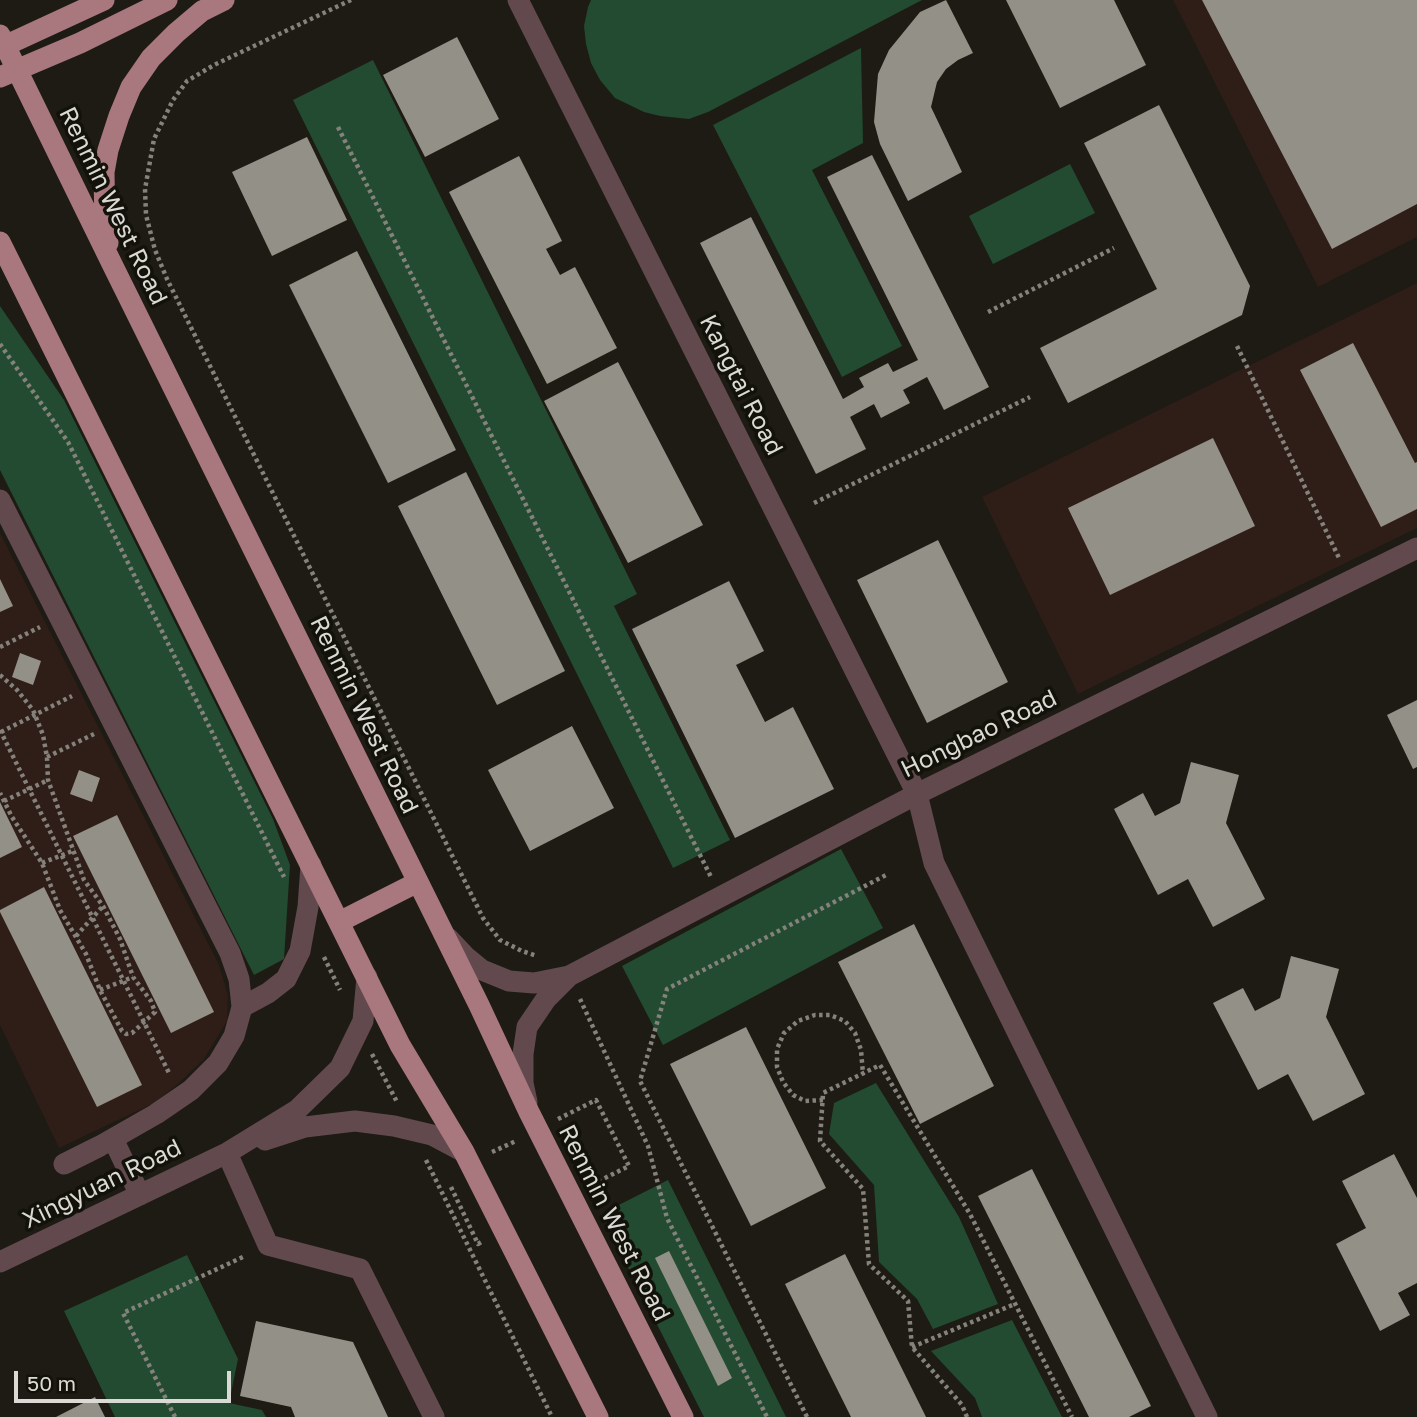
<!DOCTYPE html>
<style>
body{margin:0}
#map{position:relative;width:1417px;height:1417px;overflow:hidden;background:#1d1b13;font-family:"Golos Text",sans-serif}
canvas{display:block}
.scale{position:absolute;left:14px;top:1371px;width:217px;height:32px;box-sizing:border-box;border:4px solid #dad9d3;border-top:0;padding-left:9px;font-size:21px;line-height:24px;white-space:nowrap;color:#dad9d3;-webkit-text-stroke:5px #13120a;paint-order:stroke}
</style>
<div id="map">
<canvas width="1417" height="1417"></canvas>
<div class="scale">50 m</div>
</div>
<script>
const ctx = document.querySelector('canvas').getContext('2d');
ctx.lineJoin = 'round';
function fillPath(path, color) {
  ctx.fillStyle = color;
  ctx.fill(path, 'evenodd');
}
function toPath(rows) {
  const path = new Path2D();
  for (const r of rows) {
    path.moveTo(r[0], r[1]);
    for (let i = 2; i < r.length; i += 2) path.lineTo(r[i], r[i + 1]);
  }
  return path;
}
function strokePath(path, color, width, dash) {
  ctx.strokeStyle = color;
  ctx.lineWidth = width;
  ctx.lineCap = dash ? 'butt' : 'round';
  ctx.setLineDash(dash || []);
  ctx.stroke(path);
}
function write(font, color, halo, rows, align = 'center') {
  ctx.font = font + ' "Golos Text",sans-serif';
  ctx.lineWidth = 7;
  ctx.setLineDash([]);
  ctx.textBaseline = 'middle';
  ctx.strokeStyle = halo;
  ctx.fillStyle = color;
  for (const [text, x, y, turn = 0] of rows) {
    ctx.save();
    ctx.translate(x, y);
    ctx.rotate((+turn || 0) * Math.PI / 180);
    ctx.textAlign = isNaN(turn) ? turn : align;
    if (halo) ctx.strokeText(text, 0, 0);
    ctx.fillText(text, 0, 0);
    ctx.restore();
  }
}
fillPath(toPath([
 [1173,0,1417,0,1417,237,1318,287],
 [1417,283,1417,528,1078,694,982,497],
 [0,533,219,965,228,995,227,1021,204,1059,179,1083,154,1103,59,1148,0,1025]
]), '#2f1d18');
fillPath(toPath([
 [591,0,922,0,708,112,689,119,660,116,644,112,615,98,600,80,591,63,586,44,584,26,588,7],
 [861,48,863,143,812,170,902,346,842,377,713,125],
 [373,60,637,594,614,606,730,840,673,868,293,100],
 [1070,164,1095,213,993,264,969,216],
 [0,306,64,400,273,819,290,865,284,959,254,975,0,470],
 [841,849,883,928,663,1045,622,966],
 [876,1083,959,1217,998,1304,933,1329,917,1299,879,1262,874,1185,829,1134,834,1103],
 [668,1180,786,1417,704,1417,601,1214],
 [187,1255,238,1359,229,1403,262,1410,266,1417,115,1417,64,1311],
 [1012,1320,1062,1417,982,1417,975,1398,931,1351]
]), '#224b31');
fillPath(toPath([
 [946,0,973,53,958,60,946,69,937,82,931,107,962,172,908,201,880,144,874,122,878,74,889,50,920,12],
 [1006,0,1114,0,1146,65,1060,108],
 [1202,0,1417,0,1417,204,1332,249],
 [457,37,499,119,425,157,383,75],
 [1159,105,1250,286,1242,315,1068,403,1040,348,1157,289,1084,143],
 [307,137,347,220,272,256,232,172],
 [872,155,989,387,944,410,927,377,903,390,910,403,881,418,874,404,850,417,866,449,816,474,700,243,751,217,843,399,864,387,859,378,888,363,893,372,918,360,827,177],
 [519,156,562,241,546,249,560,275,575,267,617,348,547,384,449,192],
 [357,251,456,450,388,483,289,285],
 [1353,343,1415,463,1417,462,1417,509,1381,527,1300,370],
 [618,362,703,525,628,563,544,401],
 [1213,438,1255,526,1110,595,1068,508],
 [466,472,565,671,497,705,398,506],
 [938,540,1008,682,927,723,857,580],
 [0,579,13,606,0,612],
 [729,581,764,651,736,665,765,722,793,707,834,789,735,838,632,629],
 [20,653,41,661,33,685,12,677],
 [1417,700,1417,767,1413,769,1387,715],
 [572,726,614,808,530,851,488,770],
 [1191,762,1239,775,1226,823,1265,899,1213,927,1188,879,1158,895,1114,809,1143,793,1155,816,1180,803],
 [79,770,100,778,92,802,70,794],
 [0,802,22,847,0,858],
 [117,815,214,1012,171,1033,73,836],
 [44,887,142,1085,97,1107,0,912,0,910],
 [914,924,994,1086,920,1124,838,962],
 [1291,956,1339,969,1326,1017,1365,1094,1313,1121,1288,1074,1258,1090,1213,1003,1243,988,1255,1011,1280,998],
 [746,1027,826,1188,751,1226,670,1064],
 [1394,1154,1417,1198,1417,1283,1398,1293,1410,1315,1380,1331,1336,1244,1366,1228,1342,1181],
 [1032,1169,1151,1406,1129,1417,1089,1417,978,1196],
 [669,1251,732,1378,718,1386,655,1258],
 [845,1254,926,1417,851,1417,785,1284],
 [256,1321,353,1342,388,1417,295,1417,291,1407,240,1396],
 [95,1397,105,1417,56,1417]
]), '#939187');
strokePath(toPath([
 [351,0,214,65,187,81,173,100,154,139,145,189,146,215,155,250,167,279,483,918,500,940,522,951,537,956],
 [338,127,711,877],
 [988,312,1114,248],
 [0,344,68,442,284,877],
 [1237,346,1340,560],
 [814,503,1030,397],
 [0,647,40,627],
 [0,675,17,690,33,710,43,735,47,757,48,780,84,880,103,906,120,939,133,977,151,1001,155,1012,132,1033,126,1034,122,1031,100,990,86,954,60,910,42,863,12,817,0,793],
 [0,730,170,1075],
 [1,732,72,696],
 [47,757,94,734],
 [4,801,48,780],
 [42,863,75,850],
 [76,936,103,906],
 [324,957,340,990],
 [100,990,133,977],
 [580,999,648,1146,667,1218,767,1417],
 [372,1054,397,1102],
 [823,1100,805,1101,793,1095,783,1082,777,1067,777,1049,784,1033,798,1021,815,1015,830,1015,845,1021,855,1033,861,1050,863,1074],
 [558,1119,596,1100,629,1166,591,1185],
 [492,1152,516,1141],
 [426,1160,552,1417],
 [451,1187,478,1244,483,1241],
 [912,1347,1015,1304],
 [175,1417,123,1313,245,1256],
 [807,1417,640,1081,667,989,888,874],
 [967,1417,962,1405,912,1347,908,1301,869,1264,863,1189,820,1141,823,1093,880,1065,970,1214,1072,1417]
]), '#84827b', 4.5, [3.5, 3.5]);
strokePath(toPath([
 [518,0,917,794,934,863,1207,1417],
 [0,500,230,953,239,979,242,1007,234,1036,218,1063,191,1090,156,1114,100,1146,64,1164],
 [448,938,465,956,482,970,509,981,534,983,569,976,917,794,1417,548],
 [242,1007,268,993,286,979,300,951,308,907,311,865],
 [527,1102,523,1083,523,1054,527,1027,546,999,569,976],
 [113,1139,140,1195],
 [265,1140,305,1127,355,1121,394,1126,432,1135,464,1152],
 [227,1153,268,1245,360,1269,434,1417],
 [0,1262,227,1153,297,1110,340,1068,363,1021,367,977]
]), '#62494d', 21);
strokePath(toPath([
 [0,35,114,268,479,1005,529,1112,683,1417],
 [0,48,104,0],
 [0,77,80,43,167,0],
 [0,242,400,1045,464,1152,598,1417],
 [108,243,105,228,104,172,108,150,119,116,131,87,151,58,176,33,202,11,224,0],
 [339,922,418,882]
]), '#a9777e', 21);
write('24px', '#dad9d3', '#13120a', [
 ["Renmin West Road",113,206,64],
 ["Kangtai Road",741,385,63],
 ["Renmin West Road",364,715,64],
 ["Hongbao Road",979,734,-26],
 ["Xingyuan Road",102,1184,-26],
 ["Renmin West Road",614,1223,63]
]);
</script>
